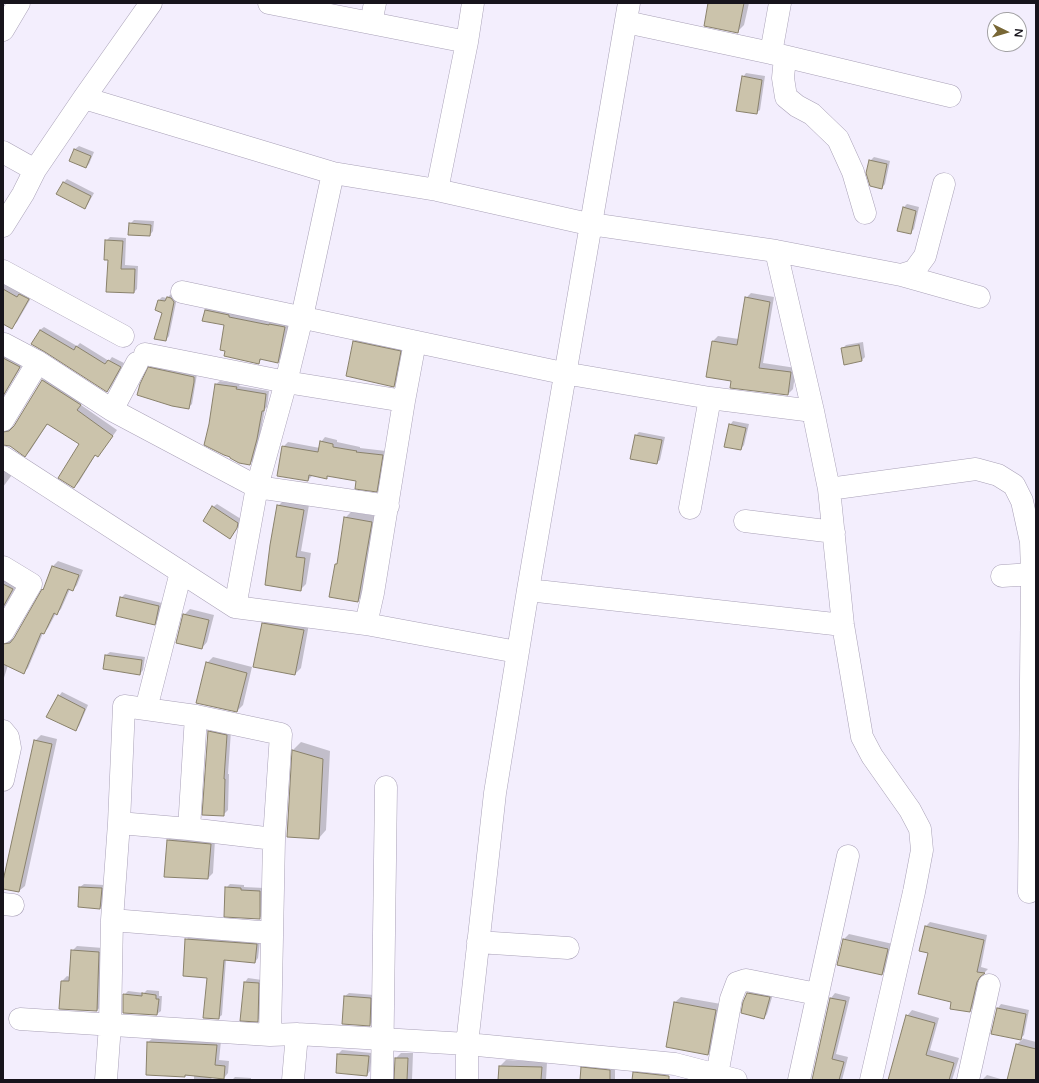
<!DOCTYPE html>
<style>
body{margin:0}
#map{position:relative;width:1039px;height:1083px;overflow:hidden;background:#f3eefd;font-family:"Varela Round",sans-serif}
canvas{display:block}
.frame{position:absolute;inset:0;border:4px solid #17141c;pointer-events:none}
.north{position:absolute;left:987px;top:12px;width:40px;height:40px;box-sizing:border-box;background:#fff;border:1px solid #a2a1a4;border-radius:50%;rotate:95deg;font-size:11px;font-weight:700;line-height:16px;text-align:center;color:#17141c}
.north::after{content:'';display:block;margin:auto;width:14px;height:18px;background:#786735;clip-path:polygon(50% 0,100% 100%,50% 72%,0 100%)}
</style>
<div id="map">
<canvas width="1039" height="1083"></canvas>
<div class="frame"></div>
<div class="north">N</div>
</div>
<script>
const ctx = document.querySelector('canvas').getContext('2d');
ctx.lineJoin = 'round';
function fillPath(path, color) {
  ctx.fillStyle = color;
  ctx.fill(path, 'evenodd');
}
function toPath(rows) {
  const path = new Path2D();
  for (const r of rows) {
    path.moveTo(r[0], r[1]);
    for (let i = 2; i < r.length; i += 2) path.lineTo(r[i], r[i + 1]);
  }
  return path;
}
function strokePath(path, color, width, dash) {
  ctx.strokeStyle = color;
  ctx.lineWidth = width;
  ctx.lineCap = dash ? 'butt' : 'round';
  ctx.setLineDash(dash || []);
  ctx.stroke(path);
}
fillPath(toPath([
 [709,3,749,3,744,25,737,32],
 [746,73,765,76,760,110,756,113,743,77],
 [79,146,94,152,89,164,86,167,70,161,75,149],
 [874,157,890,161,885,184,882,188,870,161],
 [67,179,94,193,88,204,85,208,58,193,64,182],
 [907,204,919,207,914,229,910,233,903,208],
 [134,220,154,221,153,231,150,235,130,224],
 [110,237,126,238,125,265,138,266,137,289,134,292,109,260,106,241],
 [3,280,34,293,17,322,11,328,3,323],
 [751,293,774,297,763,363,796,368,793,389,788,394,732,380,708,376,713,341,718,336,739,339,746,298],
 [171,294,175,295,177,298,169,336,166,340,163,313,159,300,162,297,167,298],
 [210,306,289,323,282,358,277,362,262,359,259,362,226,350,225,324,203,320,205,310],
 [44,327,77,346,80,343,109,361,112,357,124,363,111,387,107,391,40,330],
 [360,336,406,346,399,380,394,386,354,342],
 [863,342,865,357,862,360,843,348,846,345],
 [3,350,24,362,3,397],
 [153,364,197,374,192,404,188,408,149,368],
 [47,375,85,400,81,405,117,430,102,451,98,456,96,454,79,482,74,487,80,444,48,423,30,451,25,455,10,446,3,444,3,427,8,428,15,426,43,380],
 [220,381,240,384,239,386,269,391,267,407,265,409,260,435,253,460,250,464,216,384],
 [733,421,749,424,744,445,741,449,730,425],
 [639,432,665,437,660,460,656,463,631,458,636,435],
 [325,437,337,440,337,442,360,447,360,448,386,451,381,486,376,491,358,480,329,475,327,477,312,476,308,480,283,447,288,442,320,448,321,442],
 [3,464,14,472,3,487],
 [284,500,309,505,301,551,311,553,306,584,300,590,278,506],
 [217,504,241,519,240,524,233,534,230,538,213,507],
 [351,512,377,516,363,595,358,601,336,564,338,562,345,518],
 [58,561,83,570,77,585,73,590,70,589,61,609,56,614,56,613,48,628,43,633,28,668,23,673,8,665,3,681,3,639,9,640,15,638,45,588,53,566],
 [3,577,17,585,3,609],
 [125,594,162,603,158,620,154,624,121,598],
 [190,609,214,615,207,642,202,648,184,615],
 [268,618,309,624,301,668,295,674,262,624],
 [110,652,145,657,143,670,140,674,104,668,106,655],
 [213,657,252,667,243,705,237,711,207,663],
 [62,692,88,705,79,726,76,729,59,696],
 [213,727,231,731,228,774,229,774,228,810,223,815,209,732],
 [41,735,57,739,25,886,19,891,3,888,3,886,35,741],
 [301,742,330,751,326,830,319,838,288,836,293,750],
 [173,835,215,840,213,873,208,878,168,840],
 [84,884,105,885,104,904,100,908,80,887],
 [230,884,244,885,244,887,264,888,263,915,259,918,226,888],
 [930,922,987,935,981,967,988,969,983,974,981,977,974,1006,970,1011,929,952,926,926],
 [849,934,893,944,888,968,882,974,843,940],
 [190,936,260,941,258,958,255,962,226,960,222,1015,218,1018,208,977,186,940],
 [77,946,103,948,102,1006,97,1010,62,981,67,976,70,977,72,951],
 [248,978,262,980,261,1017,257,1021,241,1020,245,982],
 [147,990,159,991,159,996,162,996,161,1011,157,1014,124,995,128,991,144,993],
 [751,990,773,994,767,1014,764,1018,747,994],
 [349,993,374,995,373,1021,370,1025,345,996],
 [835,993,850,997,836,1054,848,1057,842,1080,812,1080,831,998],
 [681,997,721,1004,713,1048,708,1054,675,1002],
 [1001,1004,1029,1010,1024,1035,1021,1038,1036,1042,1036,1080,1008,1080,1017,1044,1023,1039,992,1033,998,1008],
 [912,1010,939,1018,930,1050,959,1058,952,1080,889,1080,907,1016],
 [153,1038,221,1041,219,1060,229,1061,228,1073,224,1078,212,1077,211,1080,194,1080,194,1076,147,1074,148,1042],
 [342,1050,372,1053,370,1071,367,1075,337,1072,338,1054],
 [401,1053,413,1053,412,1080,396,1080,396,1058],
 [506,1060,547,1062,546,1080,499,1080,500,1066],
 [587,1062,615,1065,615,1080,581,1080,582,1068],
 [637,1069,666,1072,665,1080,633,1080,634,1073],
 [987,1075,1004,1080,982,1080],
 [235,1077,251,1078,251,1080,232,1080]
]), '#0003');
const building = toPath([
 [708,3,744,3,738,33,704,26,708,3],
 [742,76,762,80,757,114,736,111,742,76],
 [74,149,91,156,86,168,69,161,74,149],
 [869,160,887,164,882,189,870,186,866,173,869,160],
 [63,182,91,196,85,209,56,194,63,182],
 [903,207,916,211,911,234,897,231,903,207],
 [129,223,151,225,150,236,128,235,129,223],
 [105,240,123,241,121,269,135,269,134,293,106,292,108,260,104,260,105,240],
 [3,289,17,297,19,294,29,299,12,329,3,324,3,289],
 [167,297,171,298,174,302,166,341,154,339,162,313,155,310,158,300,165,301,167,297],
 [745,297,770,302,759,368,791,372,788,395,730,388,731,381,706,377,712,341,737,345,745,297],
 [205,310,229,315,229,317,269,325,269,324,285,327,278,363,260,359,259,364,224,356,225,351,220,350,224,325,202,321,205,310],
 [40,330,74,350,76,346,105,364,108,360,121,367,107,392,45,352,31,344,40,330],
 [353,341,401,351,394,387,346,376,353,341],
 [859,345,862,361,844,365,841,348,859,345],
 [3,358,20,367,3,396,3,358],
 [148,367,194,377,194,382,189,409,172,406,137,395,140,384,148,367],
 [42,380,81,405,77,410,113,436,98,457,95,455,74,488,58,478,79,444,49,425,47,424,25,457,10,446,3,445,3,432,9,431,14,426,42,380],
 [215,384,237,387,236,389,266,394,264,411,262,411,257,439,250,465,239,463,230,458,230,457,224,455,204,445,209,424,215,384],
 [729,424,746,428,741,450,724,447,729,424],
 [635,435,662,440,657,464,630,459,635,435],
 [320,441,333,444,333,447,357,451,356,452,383,455,377,492,355,489,356,481,327,476,327,479,309,475,308,481,277,476,282,446,318,452,320,441],
 [277,505,304,510,296,557,305,558,301,591,265,585,270,545,277,505],
 [212,506,238,523,237,528,230,539,203,521,212,506],
 [344,517,372,522,358,602,329,597,335,564,337,564,344,517],
 [52,566,79,575,73,591,68,589,57,615,54,613,44,634,41,633,24,674,3,664,3,644,10,643,14,638,42,589,43,590,52,566],
 [3,584,13,589,3,607,3,584],
 [120,597,159,606,155,625,116,616,120,597],
 [183,614,209,620,202,649,176,643,183,614],
 [262,623,304,630,295,675,253,667,262,623],
 [105,655,142,660,140,675,103,669,105,655],
 [206,662,247,673,237,712,196,703,206,662],
 [58,695,85,709,76,731,46,717,58,695],
 [208,731,227,735,224,779,225,779,224,816,202,815,208,731],
 [34,740,52,744,19,892,3,889,3,881,34,740],
 [292,750,323,759,319,839,287,837,292,750],
 [167,840,211,844,208,879,164,877,167,840],
 [79,887,102,888,100,909,78,907,79,887],
 [225,887,241,888,241,890,260,891,260,919,224,917,225,887],
 [925,926,984,940,977,972,985,973,980,977,977,982,970,1012,950,1009,951,1002,918,994,928,953,919,951,925,926],
 [185,939,257,944,255,963,224,960,219,1019,203,1018,207,978,183,976,185,939],
 [843,939,888,949,882,975,837,965,843,939],
 [71,950,99,952,97,1011,59,1009,61,981,69,981,71,950],
 [244,982,259,983,258,1022,240,1021,244,982],
 [142,993,156,995,156,999,159,999,157,1015,123,1013,123,994,142,996,142,993],
 [747,993,770,997,764,1019,741,1013,743,1002,747,993],
 [344,996,371,998,370,1026,342,1024,344,996],
 [830,998,846,1001,832,1059,844,1062,839,1080,812,1080,830,998],
 [674,1002,716,1010,708,1055,666,1047,674,1002],
 [997,1008,1026,1014,1021,1040,991,1034,997,1008],
 [906,1015,935,1023,926,1055,954,1063,949,1080,888,1080,906,1015],
 [147,1042,217,1045,215,1065,225,1066,224,1079,185,1075,185,1077,146,1075,147,1042],
 [1016,1044,1036,1049,1036,1080,1007,1080,1016,1044],
 [337,1054,369,1056,367,1076,336,1073,337,1054],
 [395,1058,408,1058,407,1080,394,1080,395,1058],
 [499,1066,542,1067,541,1080,498,1080,499,1066],
 [581,1067,610,1070,610,1080,580,1080,581,1067],
 [633,1072,669,1076,669,1080,632,1080,633,1072]
]);
fillPath(building, '#cbc3ab');
strokePath(building, '#89816b', 1);
const minor = toPath([
 [269,3,467,42,473,3],
 [626,22,771,53,950,96],
 [371,23,375,3],
 [3,30,19,3],
 [771,53,780,3],
 [785,57,783,78,786,97,797,106,812,114,838,139,853,172,865,213],
 [84,98,333,173,437,190,584,223,776,251,901,275,914,271,925,256,944,184],
 [3,152,35,170],
 [437,190,467,42],
 [3,226,23,194,35,170,84,98,151,3],
 [776,251,813,411,829,489,843,625,862,737,872,756,910,810,920,829,922,850,914,892,871,1080],
 [3,271,123,336],
 [901,275,979,297],
 [182,292,558,372,710,398,813,411],
 [4,344,38,362,112,410,257,487,388,506],
 [145,354,286,382,404,401],
 [112,410,137,363],
 [3,420,38,362],
 [3,457,235,607,366,624,373,593,404,401,415,342],
 [829,489,976,469,998,475,1014,485,1022,501,1031,542,1032,574,1029,892],
 [690,508,710,398],
 [745,521,834,532],
 [3,567,31,584,3,632],
 [1002,576,1032,574],
 [528,590,843,625],
 [235,607,257,487,286,382,302,317,333,173],
 [366,624,517,652],
 [146,709,181,572],
 [3,731,8,737,10,748,3,780],
 [119,823,189,829,274,839],
 [189,829,196,716],
 [3,904,13,905],
 [112,920,272,933],
 [478,942,568,948],
 [20,1019,270,1035,297,1034,467,1044,675,1064,736,1080],
 [717,1075,731,999,737,983,746,980,817,994],
 [106,1080,110,1025,112,920,119,823,124,706,196,716,281,734,274,839,270,1035],
 [293,1080,297,1034],
 [382,1080,386,787],
 [467,1080,467,1044,495,793,528,590,629,3],
 [799,1080,848,856],
 [968,1080,989,985]
]);
strokePath(minor, '#a9a1b7', 23);
strokePath(minor, '#fff', 22);
</script>
